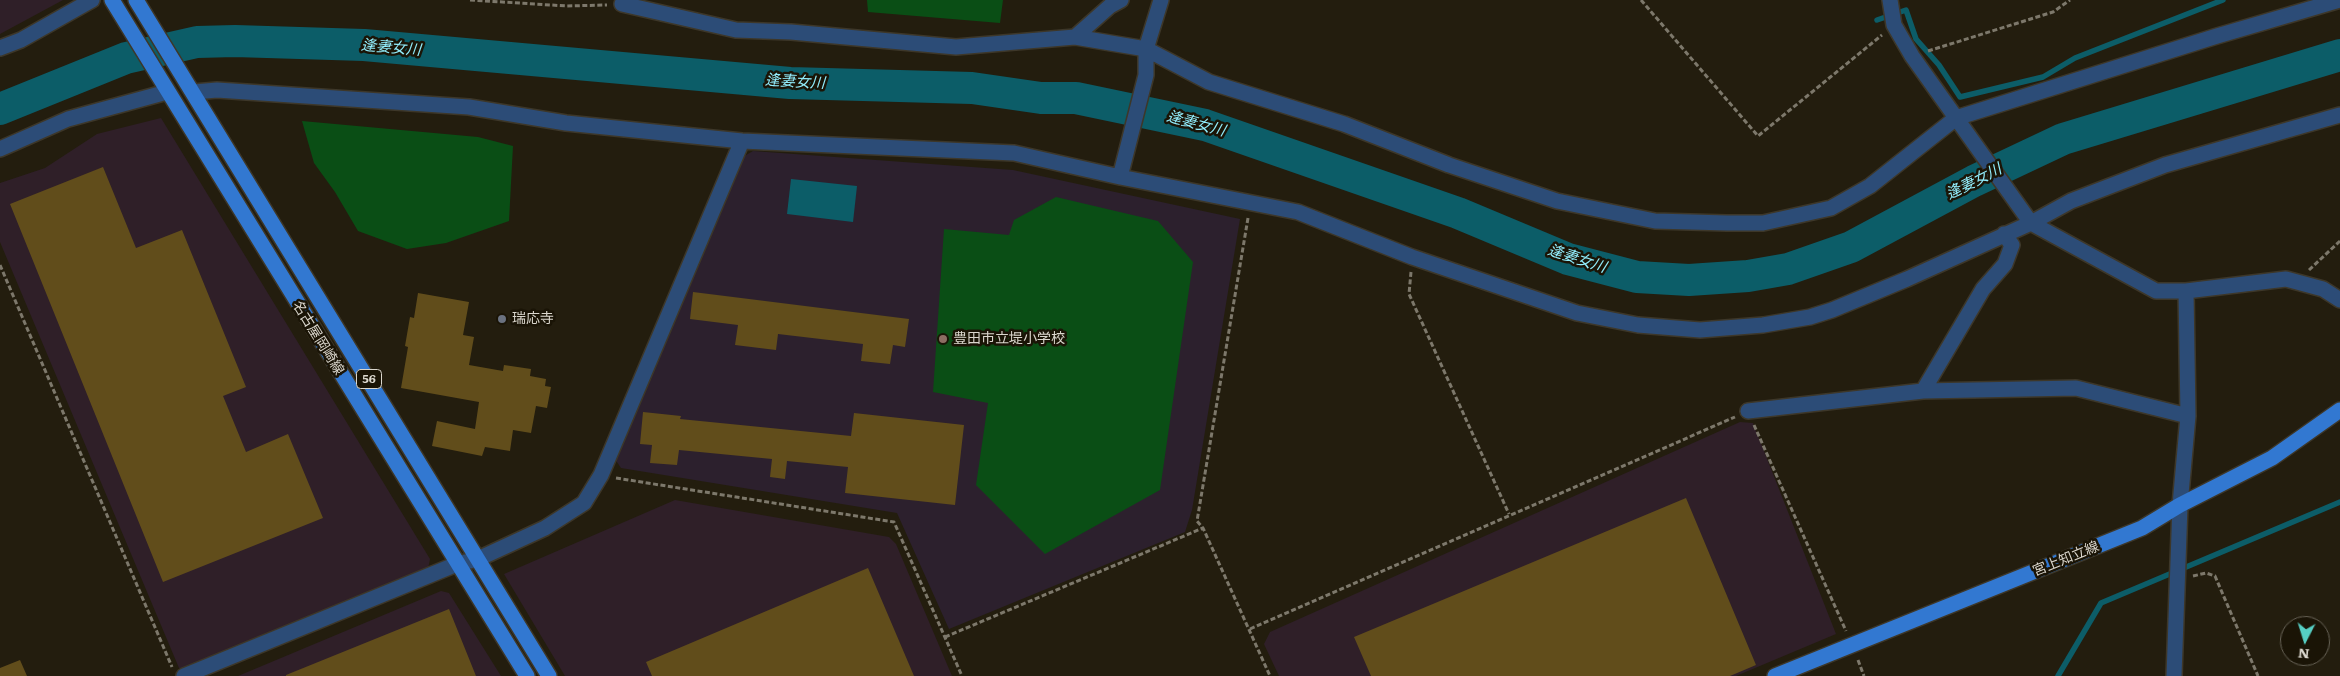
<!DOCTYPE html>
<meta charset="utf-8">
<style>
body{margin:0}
#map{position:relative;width:2340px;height:676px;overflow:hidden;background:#231d0e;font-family:Literata,serif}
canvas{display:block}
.north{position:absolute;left:2280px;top:616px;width:50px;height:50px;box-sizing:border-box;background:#1a1406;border:1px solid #676256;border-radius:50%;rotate:185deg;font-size:14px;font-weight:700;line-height:20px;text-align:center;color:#dbd7ce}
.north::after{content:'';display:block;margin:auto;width:18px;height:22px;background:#56cec3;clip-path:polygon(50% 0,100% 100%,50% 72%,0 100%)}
</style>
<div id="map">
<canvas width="2340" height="676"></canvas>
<div class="north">N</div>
</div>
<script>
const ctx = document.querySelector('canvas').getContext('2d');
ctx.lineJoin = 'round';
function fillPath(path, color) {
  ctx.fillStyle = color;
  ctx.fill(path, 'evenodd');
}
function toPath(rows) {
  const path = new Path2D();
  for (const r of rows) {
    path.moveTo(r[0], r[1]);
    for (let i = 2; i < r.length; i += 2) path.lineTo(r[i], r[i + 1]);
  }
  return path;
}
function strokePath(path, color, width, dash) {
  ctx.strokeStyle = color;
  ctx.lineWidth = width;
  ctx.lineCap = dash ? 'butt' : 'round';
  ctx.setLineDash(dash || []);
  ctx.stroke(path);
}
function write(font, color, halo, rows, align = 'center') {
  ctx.font = font + ' Literata,"Noto Sans JP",serif';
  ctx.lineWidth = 5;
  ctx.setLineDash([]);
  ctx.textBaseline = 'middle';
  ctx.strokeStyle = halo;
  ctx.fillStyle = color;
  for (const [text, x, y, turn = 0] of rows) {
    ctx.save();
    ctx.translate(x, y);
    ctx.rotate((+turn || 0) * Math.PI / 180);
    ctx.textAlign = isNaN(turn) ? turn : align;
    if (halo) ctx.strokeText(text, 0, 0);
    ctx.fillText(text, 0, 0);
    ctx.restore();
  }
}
fillPath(toPath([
 [0,0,63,0,0,34],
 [161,118,430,559,428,569,186,671,179,668,0,242,0,183,45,168,97,134],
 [1740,422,1753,423,1836,634,1736,676,1279,676,1264,644,1270,632],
 [675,500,889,537,896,544,952,676,565,676,504,574],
 [441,591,449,593,501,676,238,676]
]), '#2f1f28');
fillPath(toPath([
 [753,151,1013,170,1240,219,1192,510,1185,532,949,629,897,513,621,468,615,459,741,158]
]), '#2c202d');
fillPath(toPath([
 [867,0,1003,0,1000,23,868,12],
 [302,121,478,137,513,146,509,221,446,243,407,249,358,231,335,192,314,163],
 [1056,197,1158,221,1193,262,1160,490,1045,554,976,485,988,403,933,392,944,229,1009,235,1014,220]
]), '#0a4e15');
fillPath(toPath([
 [791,179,857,186,853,222,787,214]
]), '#0c5d68');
strokePath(toPath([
 [1877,20,1906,10,1916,39,1939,65,1960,97,2043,77,2075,58,2223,0],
 [2058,676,2101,603,2340,502]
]), '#0c5d68', 5.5);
strokePath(toPath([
 [0,109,126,58,197,42,235,41,364,45,790,83,972,88,1041,98,1076,98,1205,125,1458,213,1568,259,1637,277,1689,280,1748,276,1788,269,1851,247,1974,181,2063,139,2340,55]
]), '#0c5d68', 32);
fillPath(toPath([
 [103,167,136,248,182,230,246,387,223,396,246,452,288,434,323,518,163,582,10,204],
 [693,292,909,319,905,347,893,345,890,364,861,361,863,344,778,334,776,350,735,345,738,325,690,319],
 [418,293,469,302,463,335,474,337,469,365,503,371,504,365,531,369,530,376,546,379,545,386,551,387,547,408,536,406,531,433,513,430,510,451,485,447,482,456,432,446,437,421,475,429,479,402,401,388,408,347,405,346,410,317,414,318],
 [643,412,681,416,680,419,851,436,854,413,964,425,955,505,845,493,848,467,787,461,785,479,770,477,772,459,679,450,677,465,650,463,652,445,640,444],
 [1686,498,1756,665,1730,676,1371,676,1354,637],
 [868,568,914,676,652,676,646,662],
 [449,609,476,676,286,676,286,675],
 [20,660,27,676,0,676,0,668]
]), '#614d1b');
const minor = toPath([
 [1890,0,1894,25,1912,56,2031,223,2156,291,2186,291,2286,279,2323,289,2340,300],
 [622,4,736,30,791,32,956,47,1075,37,1146,49,1209,82,1344,124,1449,165,1557,201,1655,221,1727,223,1763,223,1831,208,1870,186,1956,118,2217,36,2340,0],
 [1075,37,1110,6,1121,0],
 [0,48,21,40,92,0],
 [194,92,217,90,469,107,566,123,742,141,1014,153,1120,177,1146,75,1146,49,1161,0],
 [0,149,68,119,167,92],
 [1120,177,1298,212,1412,257,1577,313,1638,325,1700,330,1763,325,1810,317,1832,310,1907,279,2031,223,2071,201,2165,165,2340,115],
 [1923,391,1983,289,2005,264,2012,245,2004,234],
 [1748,411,1923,391,2076,388,2188,416],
 [184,676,457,564,478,559,545,528,584,503,601,475,742,141],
 [2174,676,2180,505,2188,416,2186,291]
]);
const major = toPath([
 [112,0,527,676],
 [136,0,549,676],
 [1775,676,2142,528,2180,505,2272,458,2340,410]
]);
strokePath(minor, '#3d3729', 18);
strokePath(major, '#3d3729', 18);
strokePath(toPath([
 [470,0,567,6,607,5],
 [1641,0,1758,136,1882,35],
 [1928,51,2053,12,2070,0],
 [1248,218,1197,521,1203,528,1270,676],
 [0,265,172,667],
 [2309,270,2340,241],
 [1411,272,1409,294,1509,514],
 [1754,425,1846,631],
 [616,478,894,522,962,676],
 [2193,576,2206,573,2215,576,2258,676],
 [1250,629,1735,417],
 [945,637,1203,528],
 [1858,660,1864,676]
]), '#7d786b', 3, [5, 2.5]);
strokePath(minor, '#2c4c77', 15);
strokePath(major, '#3278d1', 15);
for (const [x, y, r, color] of [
 [502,319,5,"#6b7280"],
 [943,339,5,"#8d6e63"]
]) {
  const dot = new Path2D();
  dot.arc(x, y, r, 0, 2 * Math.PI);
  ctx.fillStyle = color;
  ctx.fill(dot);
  strokePath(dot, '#1a1406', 2);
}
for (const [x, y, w] of [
 [369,379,25]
]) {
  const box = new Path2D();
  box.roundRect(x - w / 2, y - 9.5, w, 19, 4);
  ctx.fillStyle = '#1a1406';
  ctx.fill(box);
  strokePath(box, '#dbd7ce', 1);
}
write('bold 12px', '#dbd7ce', null, [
 ["56",369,379]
]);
write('14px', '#dbd7ce', '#1a1406', [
 ["瑞応寺",512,319],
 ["豊田市立堤小学校",953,339]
], 'left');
write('14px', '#dbd7ce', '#1a1406', [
 ["名古屋岡崎線",318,338,58],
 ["宮上知立線",2066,559,-22]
]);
write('italic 15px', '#92eefd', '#1a1406', [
 ["逢妻女川",391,48,5],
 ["逢妻女川",795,82,3],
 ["逢妻女川",1196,124,15],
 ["逢妻女川",1974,182,-27],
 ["逢妻女川",1577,259,18]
]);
</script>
